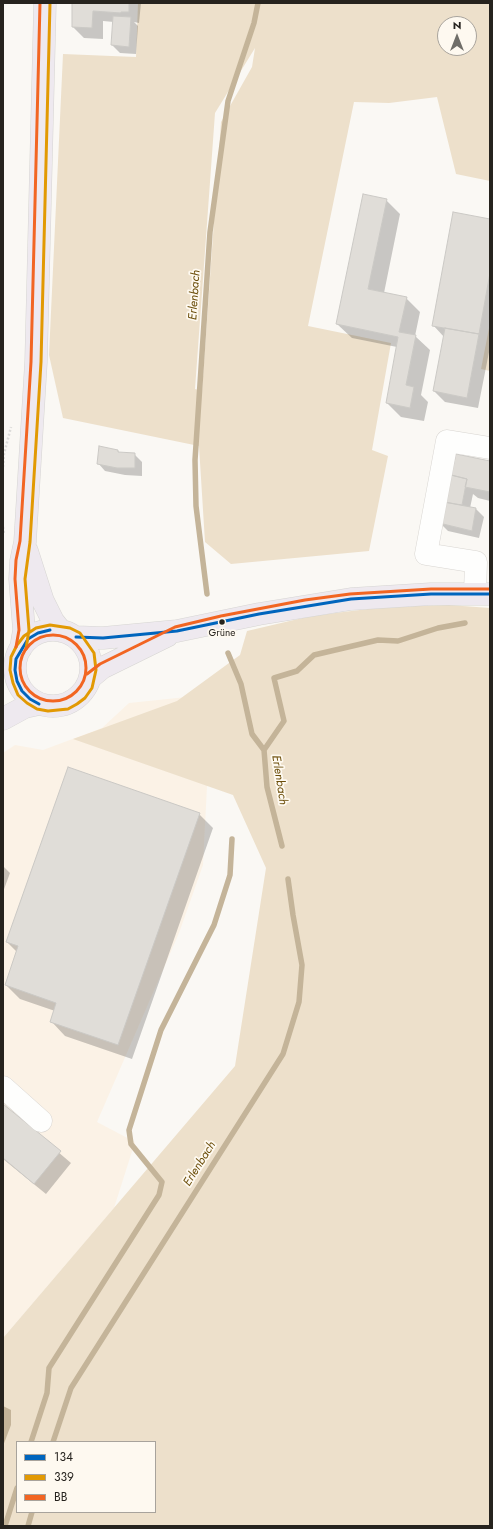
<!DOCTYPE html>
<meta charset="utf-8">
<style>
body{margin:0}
#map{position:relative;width:493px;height:1529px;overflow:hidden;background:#faf8f4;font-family:Jost,sans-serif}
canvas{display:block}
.frame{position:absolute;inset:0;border:4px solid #26231e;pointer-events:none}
.legend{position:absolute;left:16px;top:1441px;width:140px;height:72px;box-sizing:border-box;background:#fef9f0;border:1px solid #a8a39c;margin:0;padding:5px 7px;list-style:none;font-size:12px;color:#26231e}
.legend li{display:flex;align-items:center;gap:8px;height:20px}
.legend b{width:20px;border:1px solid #a8a39c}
.north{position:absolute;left:437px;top:16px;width:40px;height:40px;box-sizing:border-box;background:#fef9f0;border:1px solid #a8a39c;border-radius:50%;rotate:0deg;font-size:11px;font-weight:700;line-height:16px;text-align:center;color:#26231e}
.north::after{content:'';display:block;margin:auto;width:14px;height:18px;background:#706e69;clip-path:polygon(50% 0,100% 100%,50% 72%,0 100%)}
</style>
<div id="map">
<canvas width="493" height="1529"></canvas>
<div class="frame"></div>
<ul class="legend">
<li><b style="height:5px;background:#0065bd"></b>134</li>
<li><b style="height:5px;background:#e29903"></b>339</li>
<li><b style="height:5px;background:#f26522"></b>BB</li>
</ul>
<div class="north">N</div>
</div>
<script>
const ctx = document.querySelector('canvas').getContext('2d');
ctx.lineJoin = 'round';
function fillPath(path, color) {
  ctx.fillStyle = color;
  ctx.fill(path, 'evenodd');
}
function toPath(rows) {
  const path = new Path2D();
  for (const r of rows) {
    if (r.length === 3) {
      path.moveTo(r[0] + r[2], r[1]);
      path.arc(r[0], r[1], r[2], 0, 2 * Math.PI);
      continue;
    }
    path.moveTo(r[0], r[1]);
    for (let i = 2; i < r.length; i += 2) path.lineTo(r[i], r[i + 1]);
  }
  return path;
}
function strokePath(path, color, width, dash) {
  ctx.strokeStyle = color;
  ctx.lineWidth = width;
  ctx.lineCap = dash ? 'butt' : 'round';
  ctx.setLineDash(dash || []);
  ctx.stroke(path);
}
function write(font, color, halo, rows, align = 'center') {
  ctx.font = font + ' Jost,sans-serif';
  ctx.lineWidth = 3.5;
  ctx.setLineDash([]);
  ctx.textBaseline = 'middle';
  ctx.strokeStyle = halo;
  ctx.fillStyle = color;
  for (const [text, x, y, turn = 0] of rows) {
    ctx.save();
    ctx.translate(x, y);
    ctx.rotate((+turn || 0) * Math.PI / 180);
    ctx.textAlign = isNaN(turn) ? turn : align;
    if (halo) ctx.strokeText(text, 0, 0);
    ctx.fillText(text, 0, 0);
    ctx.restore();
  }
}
fillPath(toPath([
 [206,695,207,786,203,865,179,933,97,1122,135,1142,114,1208,3,1338,3,753,15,745,43,750,102,728,129,703]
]), '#fbf2e6');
fillPath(toPath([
 [138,3,490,3,490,181,456,174,437,97,389,103,354,102,308,326,391,343,372,450,388,456,369,551,231,564,205,542,199,446,63,418,49,355,63,54,136,57],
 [445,24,469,24,469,48,445,48],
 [255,48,252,67,221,122,202,391,195,389,215,113],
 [490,323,490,371,481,369],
 [449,605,490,608,490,1526,3,1526,3,1338,235,1066,266,868,233,795,73,739,177,701,240,655,247,631,311,616,384,607],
 [17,1442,155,1442,155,1512,17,1512]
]), '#ede0cb');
fillPath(toPath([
 [3,1406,11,1410,11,1425,3,1446]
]), '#c4b499');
fillPath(toPath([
 [73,3,141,3,139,23,134,22,138,26,136,54,120,53,112,45,114,22,103,21,103,39,84,38,73,27],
 [386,200,400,214,384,293,406,298,420,312,415,336,430,350,421,395,428,402,424,421,401,417,387,403,397,347,352,338,337,324],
 [490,220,490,347,478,408,445,402,434,391,444,337,433,325],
 [118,451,120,453,134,454,142,462,142,476,125,475,105,471,98,463],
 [456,455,490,462,490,501,478,498,473,494,470,508,476,509,484,517,479,538,448,531,440,523],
 [199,814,213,828,132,1059,65,1036,51,1021,55,1011,20,999,6,985,17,952,7,942],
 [3,866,10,873,3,892],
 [3,1105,71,1163,46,1194,3,1159]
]), '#0003');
strokePath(toPath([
 [207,594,196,506,195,460,210,232,228,101,254,23,258,3],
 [228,653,241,684,252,734,264,750,267,787,282,846],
 [264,750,284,721,274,678,297,671,314,655,378,640,398,641,438,628,465,623],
 [31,1442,47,1393,49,1368,159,1195,162,1182,131,1144,129,1130,161,1030,214,925,230,875,232,839],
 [53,1442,71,1388,283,1054,299,1002,302,965,293,915,288,879],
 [5,1526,17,1488],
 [28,1526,32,1512]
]), '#c4b499', 5.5);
const building = toPath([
 [72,3,129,3,129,12,121,12,121,13,93,11,92,28,72,27,72,3],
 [113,16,131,17,129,47,111,45,113,16],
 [363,194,387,199,368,289,407,297,399,332,416,335,406,385,414,387,410,408,386,403,398,337,336,324,363,194],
 [453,212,490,219,490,273,479,334,432,326,453,212],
 [445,328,479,334,467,398,433,391,445,328],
 [99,446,118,450,118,452,135,453,135,468,117,468,97,464,99,446],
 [456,454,490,461,490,492,465,487,467,479,451,475,456,454],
 [451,475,467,479,462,505,444,502,451,475],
 [444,502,476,508,472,531,439,523,444,502],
 [68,767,200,813,118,1045,50,1022,56,1003,5,985,18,946,6,942,68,767],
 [3,1104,61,1151,34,1184,3,1158,3,1104]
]);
fillPath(building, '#e0ddd8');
strokePath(building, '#cbc9c5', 1);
const minor = toPath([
 [475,593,476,562,426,554,447,441,490,448],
 [3,1087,41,1121]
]);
const major = toPath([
 [27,551,43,601,53,621,61,631],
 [53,668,38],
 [76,637,103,638,177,631,259,614,351,599,431,594,490,594],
 [21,648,24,630,20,579,21,561,25,542,36,362,45,3],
 [90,678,102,668,167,636],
 [3,719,25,707,39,704]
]);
strokePath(minor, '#d8d5d1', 23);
strokePath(major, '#d6d5d2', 23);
strokePath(toPath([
 [3,467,4,454,11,427],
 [3,527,4,534]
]), '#dddcda', 2.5, [2, 2]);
strokePath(minor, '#fefefd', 22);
strokePath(major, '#eee9ef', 22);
strokePath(toPath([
 [76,637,103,638,177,631,259,614,351,599,431,594,490,594],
 [39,704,30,699,22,691,17,681,15,670,16,659,28,639,38,633,50,630]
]), '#0065bd', 3);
strokePath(toPath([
 [70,628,50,625,36,628,24,636,17,645,11,657,10,670,13,683,18,695,27,703,37,709,48,711,68,709,77,704,85,698,92,688,96,670,94,653,80,633,70,628],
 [26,649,29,630,25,579,30,542,41,362,50,3]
]), '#e29903', 3);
strokePath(toPath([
 [53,668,33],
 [16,647,19,630,15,579,16,560,20,541,31,362,40,3],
 [87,674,100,664,175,627,221,616,305,600,350,594,431,589,490,589]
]), '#f26522', 3);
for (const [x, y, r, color] of [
 [222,622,3.5,"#26231e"]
]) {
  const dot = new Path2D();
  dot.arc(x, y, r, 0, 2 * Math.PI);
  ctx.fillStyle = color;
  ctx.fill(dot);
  strokePath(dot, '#fef9f0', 1.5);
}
write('10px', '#26231e', '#fef9f0', [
 ["Grüne",222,634]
]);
write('italic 12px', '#6b4d09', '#fef9f0', [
 ["Erlenbach",195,295,-86],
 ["Erlenbach",279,780,81],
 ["Erlenbach",200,1164,-58]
]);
</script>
